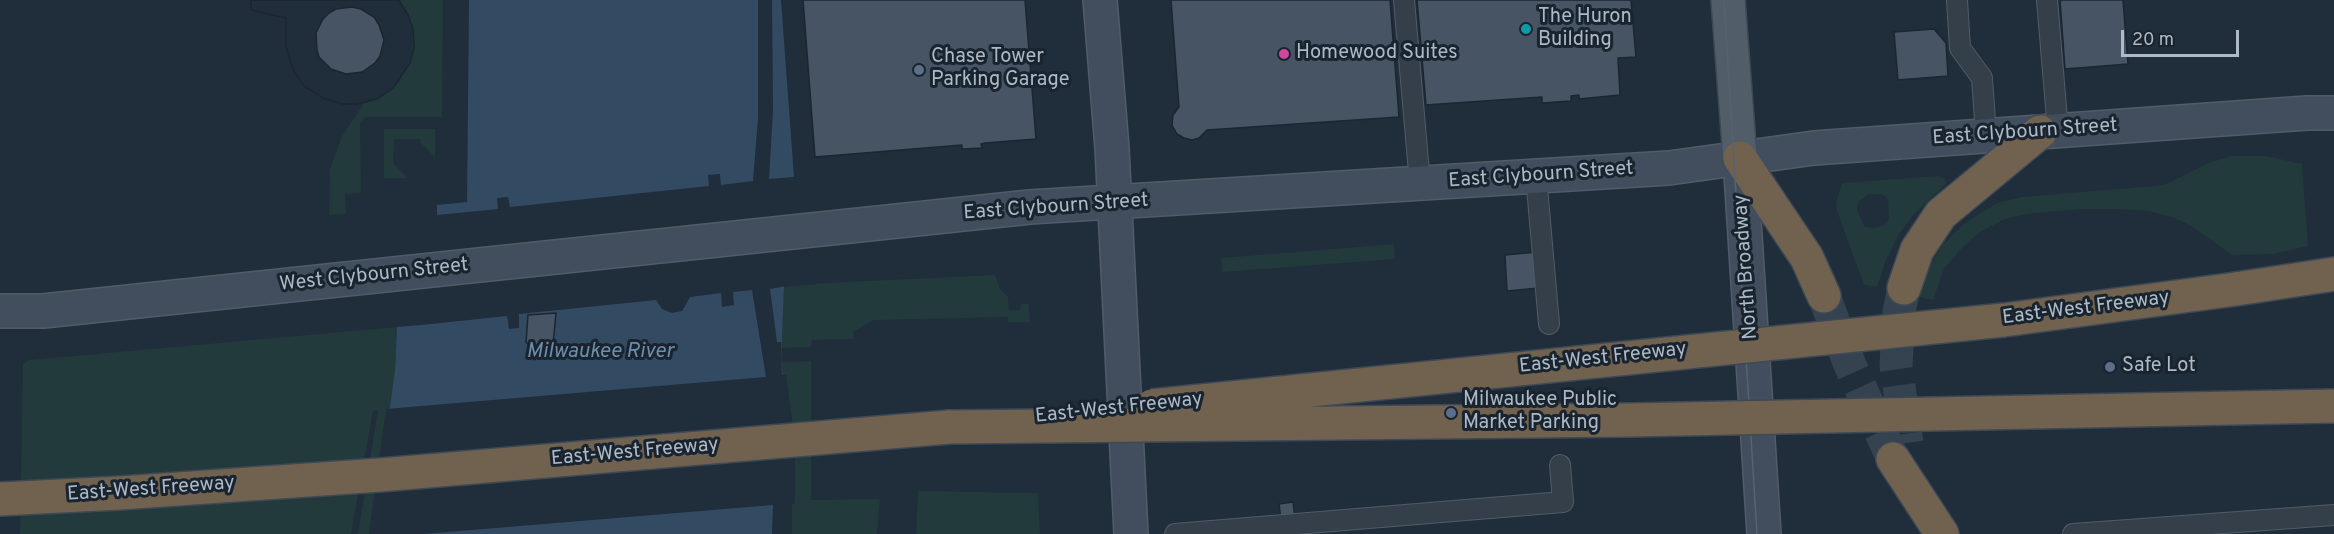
<!DOCTYPE html>
<style>
body{margin:0}
#map{position:relative;width:2334px;height:534px;overflow:hidden;background:#202d3a;font-family:Overpass,sans-serif}
canvas{display:block}
.scale{position:absolute;left:2121px;top:30px;width:118px;height:27px;box-sizing:border-box;border:3px solid #aeb9c7;border-top:0;padding-left:8px;font-size:18px;line-height:21px;white-space:nowrap;color:#aeb9c7;-webkit-text-stroke:4px #19242f;paint-order:stroke}
</style>
<div id="map">
<canvas width="2334" height="534"></canvas>
<div class="scale">20 m</div>
</div>
<script>
const ctx = document.querySelector('canvas').getContext('2d');
ctx.lineJoin = 'round';
function fillPath(path, color) {
  ctx.fillStyle = color;
  ctx.fill(path, 'evenodd');
}
function toPath(rows) {
  const path = new Path2D();
  for (const r of rows) {
    path.moveTo(r[0], r[1]);
    for (let i = 2; i < r.length; i += 2) path.lineTo(r[i], r[i + 1]);
  }
  return path;
}
function strokePath(path, color, width, dash) {
  ctx.strokeStyle = color;
  ctx.lineWidth = width;
  ctx.lineCap = dash ? 'butt' : 'round';
  ctx.setLineDash(dash || []);
  ctx.stroke(path);
}
function write(font, color, halo, rows, align = 'center') {
  ctx.font = font + ' Overpass,sans-serif';
  ctx.lineWidth = 6;
  ctx.setLineDash([]);
  ctx.textBaseline = 'middle';
  ctx.strokeStyle = halo;
  ctx.fillStyle = color;
  for (const [text, x, y, turn = 0] of rows) {
    ctx.save();
    ctx.translate(x, y);
    ctx.rotate((+turn || 0) * Math.PI / 180);
    ctx.textAlign = isNaN(turn) ? turn : align;
    if (halo) ctx.strokeText(text, 0, 0);
    ctx.fillText(text, 0, 0);
    ctx.restore();
  }
}
fillPath(toPath([
 [399,0,443,0,442,117,365,117,360,124,361,193,345,194,346,214,329,215,330,170,341,138,364,103,382,96,399,82,412,56,413,29,408,15],
 [384,129,435,129,435,157,420,142,420,139,394,139,393,163,408,178,384,178],
 [2233,156,2266,156,2302,164,2308,246,2274,254,2232,255,2193,227,2175,218,2149,211,2116,209,2082,209,2026,214,2005,219,1980,232,1960,250,1944,269,1933,300,1919,297,1927,270,1943,244,1965,223,1997,203,2022,197,2164,185,2211,162],
 [1938,176,1946,180,1946,184,1913,215,1900,233,1886,260,1877,287,1864,285,1837,211,1836,203,1842,183],
 [1869,194,1882,194,1888,199,1889,219,1885,225,1876,228,1865,227,1857,211,1858,202],
 [1394,244,1395,259,1222,272,1221,258],
 [995,275,1000,289,1008,297,1009,310,1020,310,1021,304,1029,304,1030,322,1008,322,1008,317,874,320,853,332,853,339,812,340,811,347,781,348,784,287,825,283],
 [397,327,395,370,372,534,358,534,378,410,373,411,351,534,20,534,23,364,29,360],
 [811,361,811,500,880,499,877,534,792,534,792,442,781,362],
 [918,491,1038,493,1040,534,916,534]
]), '#223a3b');
fillPath(toPath([
 [469,0,803,0,815,157,794,177,784,287,781,362,792,442,792,534,372,534,395,370,397,327,421,325,437,221,437,205,467,202]
]), '#324a62');
fillPath(toPath([
 [758,0,772,0,773,110,769,179,794,177,781,0,803,0,815,157,810,178,797,180,787,286,770,289,777,342,781,342,781,362,782,375,786,375,795,441,795,503,792,504,792,534,772,534,773,505,423,534,369,534,386,409,766,377,752,290,733,292,734,305,722,307,721,293,690,297,682,311,672,313,662,309,656,300,519,314,519,328,509,329,507,316,421,325,437,215,498,209,497,198,508,197,510,207,709,186,708,175,720,174,721,185,753,181,758,118]
]), '#202d3a');
const building = toPath([
 [251,0,399,0,408,15,413,29,414,48,410,63,393,88,377,99,357,104,343,104,325,99,304,86,293,70,286,46,286,18,251,10,251,0],
 [352,7,361,9,374,17,379,25,384,40,380,56,375,63,362,72,346,74,331,69,319,57,317,50,316,33,323,19,329,13,336,9,352,7],
 [251,0,399,0,408,15,413,29,414,48,410,63,393,88,377,99,357,104,343,104,325,99,304,86,293,70,286,46,286,18,251,10,251,0],
 [803,0,1025,0,1036,139,985,143,981,144,982,148,962,149,962,145,815,157,803,0],
 [1171,0,1390,0,1399,117,1207,130,1199,138,1192,140,1184,138,1177,134,1172,125,1173,115,1179,107,1171,0],
 [1417,0,1631,0,1636,57,1618,58,1620,95,1579,99,1579,95,1571,96,1571,101,1542,103,1542,97,1426,105,1417,0],
 [2060,0,2123,0,2128,64,2065,69,2060,0],
 [1934,29,1946,43,1948,76,1898,80,1894,32,1934,29],
 [1537,252,1539,288,1507,291,1505,255,1537,252],
 [556,313,553,344,547,350,533,349,526,342,528,315,556,313],
 [1293,502,1295,518,1281,519,1279,504,1293,502]
]);
fillPath(building, '#465464');
strokePath(building, '#1b2631', 1.5);
strokePath(toPath([
 [1904,288,1899,312,1896,365,1907,443],
 [1824,296,1850,365,1893,459]
]), '#35424f', 33, [33, 16]);
const lane = toPath([
 [1404,0,1420,184],
 [1957,0,1960,48,1982,78,1986,135],
 [2047,0,2058,131],
 [1536,176,1549,324],
 [1175,534,1563,502,1560,465],
 [2073,534,2334,515]
]);
const secondary = toPath([
 [1100,0,1112,148,1131,534],
 [1740,158,1764,534],
 [0,311,43,311,1030,207,1669,168,1814,148,2307,113,2334,113]
]);
const primary = toPath([
 [1728,0,1740,158]
]);
const highway = toPath([
 [1740,158,1807,258,1824,296],
 [1904,288,1917,250,1941,214,2040,132],
 [2236,289,2334,274],
 [1893,459,1942,534],
 [0,499,120,493,380,475,949,427]
]);
strokePath(lane, '#515c68', 22);
strokePath(secondary, '#515c68', 36);
strokePath(primary, '#3d4854', 36);
strokePath(highway, '#3e4955', 36);
strokePath(lane, '#343f4a', 20);
strokePath(secondary, '#424e5d', 33);
strokePath(primary, '#515e6a', 33);
strokePath(highway, '#716250', 33);
strokePath(toPath([
 [1724,0,1757,534]
]), '#556371', 1.5);
const highwayBridge = toPath([
 [1152,406,2004,320,2236,289],
 [949,427,1631,420,2334,406]
]);
strokePath(highwayBridge, '#3e4955', 36, []);
strokePath(highwayBridge, '#716250', 33);
for (const [x, y, r, color] of [
 [1526,29,6,"#0f9aa8"],
 [1284,54,6,"#d1479c"],
 [919,70,6,"#5c6f8a"],
 [2110,367,6,"#5c6f8a"],
 [1451,413,6,"#5c6f8a"]
]) {
  const dot = new Path2D();
  dot.arc(x, y, r, 0, 2 * Math.PI);
  ctx.fillStyle = color;
  ctx.fill(dot);
  strokePath(dot, '#19242f', 2);
}
write('20px', '#aeb9c7', '#19242f', [
 ["The Huron",1538,18],
 ["Building",1538,41],
 ["Homewood Suites",1296,54],
 ["Chase Tower",931,58],
 ["Parking Garage",931,81],
 ["Safe Lot",2122,367],
 ["Milwaukee Public",1463,401],
 ["Market Parking",1463,424]
], 'left');
write('20px', '#aeb9c7', '#19242f', [
 ["East Clybourn Street",2025,133,-4],
 ["East Clybourn Street",1541,176,-4],
 ["East Clybourn Street",1056,208,-4],
 ["North Broadway",1747,267,-94],
 ["West Clybourn Street",374,276,-6],
 ["East-West Freeway",2086,309,-7],
 ["East-West Freeway",1603,359,-6],
 ["East-West Freeway",1119,409,-6],
 ["East-West Freeway",635,453,-5],
 ["East-West Freeway",151,490,-4]
]);
write('italic 21px', '#6d8dab', '#19242f', [
 ["Milwaukee River",600,353]
]);
</script>
